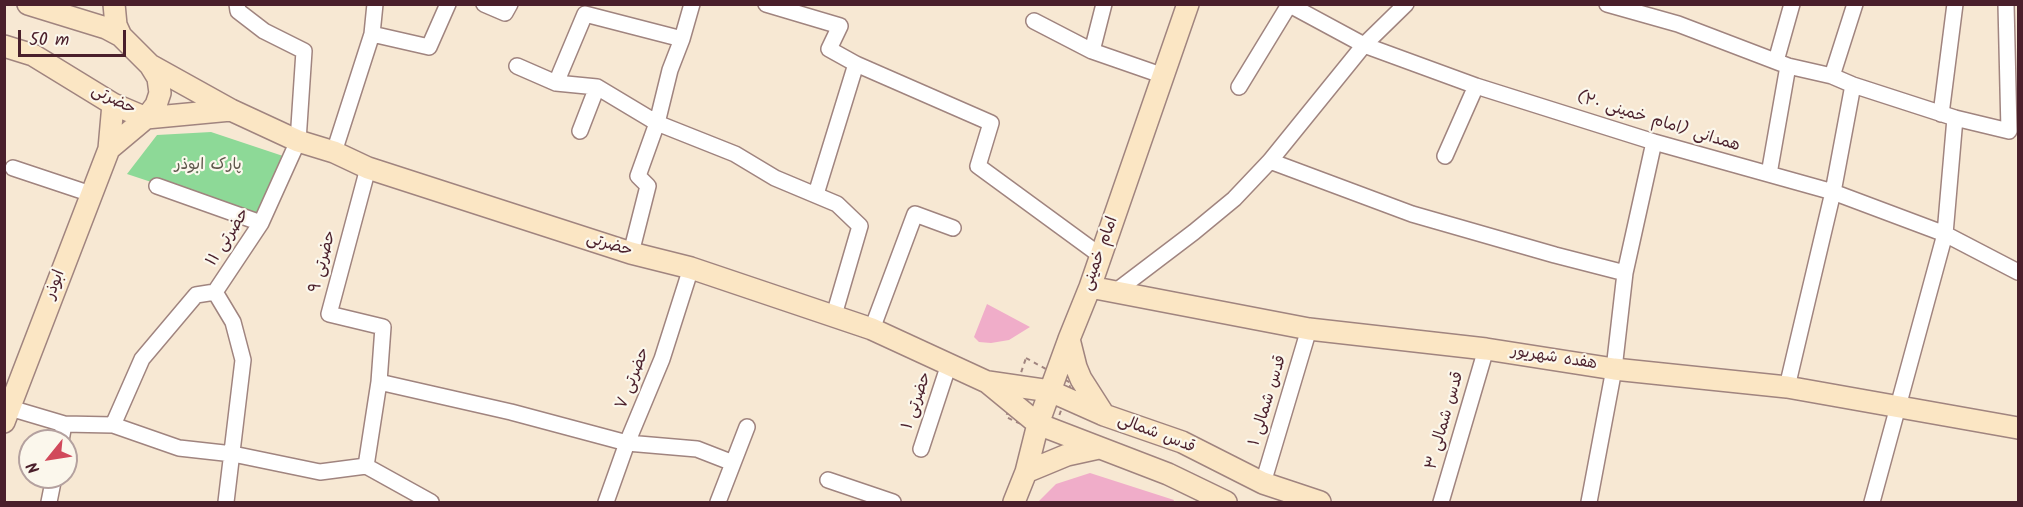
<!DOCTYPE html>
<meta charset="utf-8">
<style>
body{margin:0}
#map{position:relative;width:2023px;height:507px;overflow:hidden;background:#f7e8d3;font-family:Kalam,sans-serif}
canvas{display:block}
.frame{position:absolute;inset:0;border:6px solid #4a1f2b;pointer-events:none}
.north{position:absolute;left:18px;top:429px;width:60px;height:60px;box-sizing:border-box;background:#fbf7ec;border:2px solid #b4a19f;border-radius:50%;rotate:240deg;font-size:16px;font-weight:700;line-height:24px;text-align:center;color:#4a1f2b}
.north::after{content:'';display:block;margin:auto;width:21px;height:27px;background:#d1495b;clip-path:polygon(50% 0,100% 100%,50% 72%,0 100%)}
.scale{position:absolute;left:18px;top:30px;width:108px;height:27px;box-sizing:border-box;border:3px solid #4a1f2b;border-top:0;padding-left:8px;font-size:18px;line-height:21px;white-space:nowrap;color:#4a1f2b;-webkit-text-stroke:4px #fbf7ec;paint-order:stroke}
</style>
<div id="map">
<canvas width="2023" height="507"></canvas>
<div class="frame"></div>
<div class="north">N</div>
<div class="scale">50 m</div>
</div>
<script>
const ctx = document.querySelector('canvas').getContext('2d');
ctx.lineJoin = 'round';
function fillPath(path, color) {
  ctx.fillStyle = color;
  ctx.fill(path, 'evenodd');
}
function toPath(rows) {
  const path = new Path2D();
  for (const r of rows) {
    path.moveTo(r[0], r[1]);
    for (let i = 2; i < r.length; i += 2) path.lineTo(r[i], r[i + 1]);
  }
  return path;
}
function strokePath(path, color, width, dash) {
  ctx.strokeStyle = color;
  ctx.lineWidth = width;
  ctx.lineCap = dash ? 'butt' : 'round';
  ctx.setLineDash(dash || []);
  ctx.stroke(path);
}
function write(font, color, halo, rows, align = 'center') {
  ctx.font = font + ' Kalam,"Playpen Sans Arabic",sans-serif';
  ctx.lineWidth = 4.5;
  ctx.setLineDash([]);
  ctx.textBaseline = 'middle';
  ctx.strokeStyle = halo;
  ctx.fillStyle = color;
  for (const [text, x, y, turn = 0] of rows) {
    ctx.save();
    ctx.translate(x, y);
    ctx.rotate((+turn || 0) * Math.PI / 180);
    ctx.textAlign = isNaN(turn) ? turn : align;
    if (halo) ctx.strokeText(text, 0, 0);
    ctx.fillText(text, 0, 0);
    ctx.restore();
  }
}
fillPath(toPath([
 [211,132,283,156,257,217,127,174,157,135]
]), '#8dd997');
fillPath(toPath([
 [987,304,1030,327,1009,340,991,343,979,342,974,337],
 [1090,473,1174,500,1173,502,1038,502,1056,484]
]), '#f0adc9');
const street = toPath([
 [484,4,505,13,510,4],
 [766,4,840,26,829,49,856,64,991,123,978,166,1101,256],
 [1288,4,1364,45,1476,86,1654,142,1833,192,1945,234,2018,272],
 [1607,4,1678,24,1788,66,1832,76,1853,85,1955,118,2009,131,2006,4],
 [1034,21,1092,51,1164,76],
 [372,34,429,47,448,4],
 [1092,51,1104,4],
 [1776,61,1792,4],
 [517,66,556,83,597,87,657,123,735,154,775,178,837,204,860,226,834,315],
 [1832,76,1855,4],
 [556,83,585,14,682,39],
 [1239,87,1289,5],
 [1941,114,1955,4],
 [580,131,597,87],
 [334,152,372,34,375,4],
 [1445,156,1476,86],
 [1270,161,1412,214,1555,255,1625,273],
 [13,168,91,194],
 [1769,174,1788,66],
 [157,186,261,223],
 [816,194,856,64],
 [631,253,648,186,638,176,657,123,670,70,682,39,692,4],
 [215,292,233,322,243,360,226,502],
 [1115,292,1194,232,1234,199,1270,161,1364,45,1406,4],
 [872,329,915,214,953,228],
 [379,382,511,412,627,443,697,449,733,463],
 [1787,387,1833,192,1853,85],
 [10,408,64,424,113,425,179,448,233,454,320,472,366,466,431,502],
 [113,425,142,359,196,295,215,292,261,223,298,141,304,51,264,31,238,11,237,4],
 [61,441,64,424],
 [921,449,949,364],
 [366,466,379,382,383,327,329,314,368,168],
 [828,480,893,502],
 [1263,483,1309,329],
 [49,502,54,477],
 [606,502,627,443,662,359,691,268],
 [718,502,747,427],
 [1441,502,1486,349],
 [1589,502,1614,369,1625,273,1654,142],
 [1872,502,1945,234,1955,118]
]);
const secondary = toPath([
 [28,4,106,28,121,36,150,65,231,110,298,141,334,152,368,168,631,253,691,268,872,329,987,382,1038,424,1168,474,1226,502],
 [114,4,116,25,121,36],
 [4,46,33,55,113,104,146,118,231,110],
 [109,149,146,118,156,105,160,93,158,78,150,65],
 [1090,287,1309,329,1486,349,1614,369,1787,387,2018,428],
 [1069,339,1076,367,1081,379,1104,415],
 [988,382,1050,391,1104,415,1182,442,1263,483,1320,502],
 [4,422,109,149,113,104],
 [1026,472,1067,455,1099,448],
 [1014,502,1026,472,1038,424,1069,339,1090,287,1188,4]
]);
strokePath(street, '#a0847f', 18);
strokePath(secondary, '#a0847f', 24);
strokePath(toPath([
 [1026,358,1071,383,1051,438,1006,417,1026,358]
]), '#a0847f', 2, [4.5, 4.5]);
strokePath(street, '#fff', 15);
strokePath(secondary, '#fbe6c4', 21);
write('16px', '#4a1f2b', '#fbf7ec', [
 ["حضرتی",113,101,27],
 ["همدانی (امام خمینی ۲۰)",1658,123,17],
 ["حضرتی ۱۱",229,238,-57],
 ["حضرتی",609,246,17],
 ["امام خمینی",1101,254,-70],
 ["حضرتی ۹",324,262,-75],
 ["ابوذر",56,285,-69],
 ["هفده شهریور",1554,359,9],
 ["حضرتی ۷",634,379,-68],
 ["حضرتی ۱",918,401,-71],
 ["قدس شمالی ۱",1269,401,-73],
 ["۳ قدس شمالی",1446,421,-74],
 ["قدس شمالی",1156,435,21]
]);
write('16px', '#5e574b', '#fbf7ec', [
 ["پارک ابوذر",208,166]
]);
</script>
